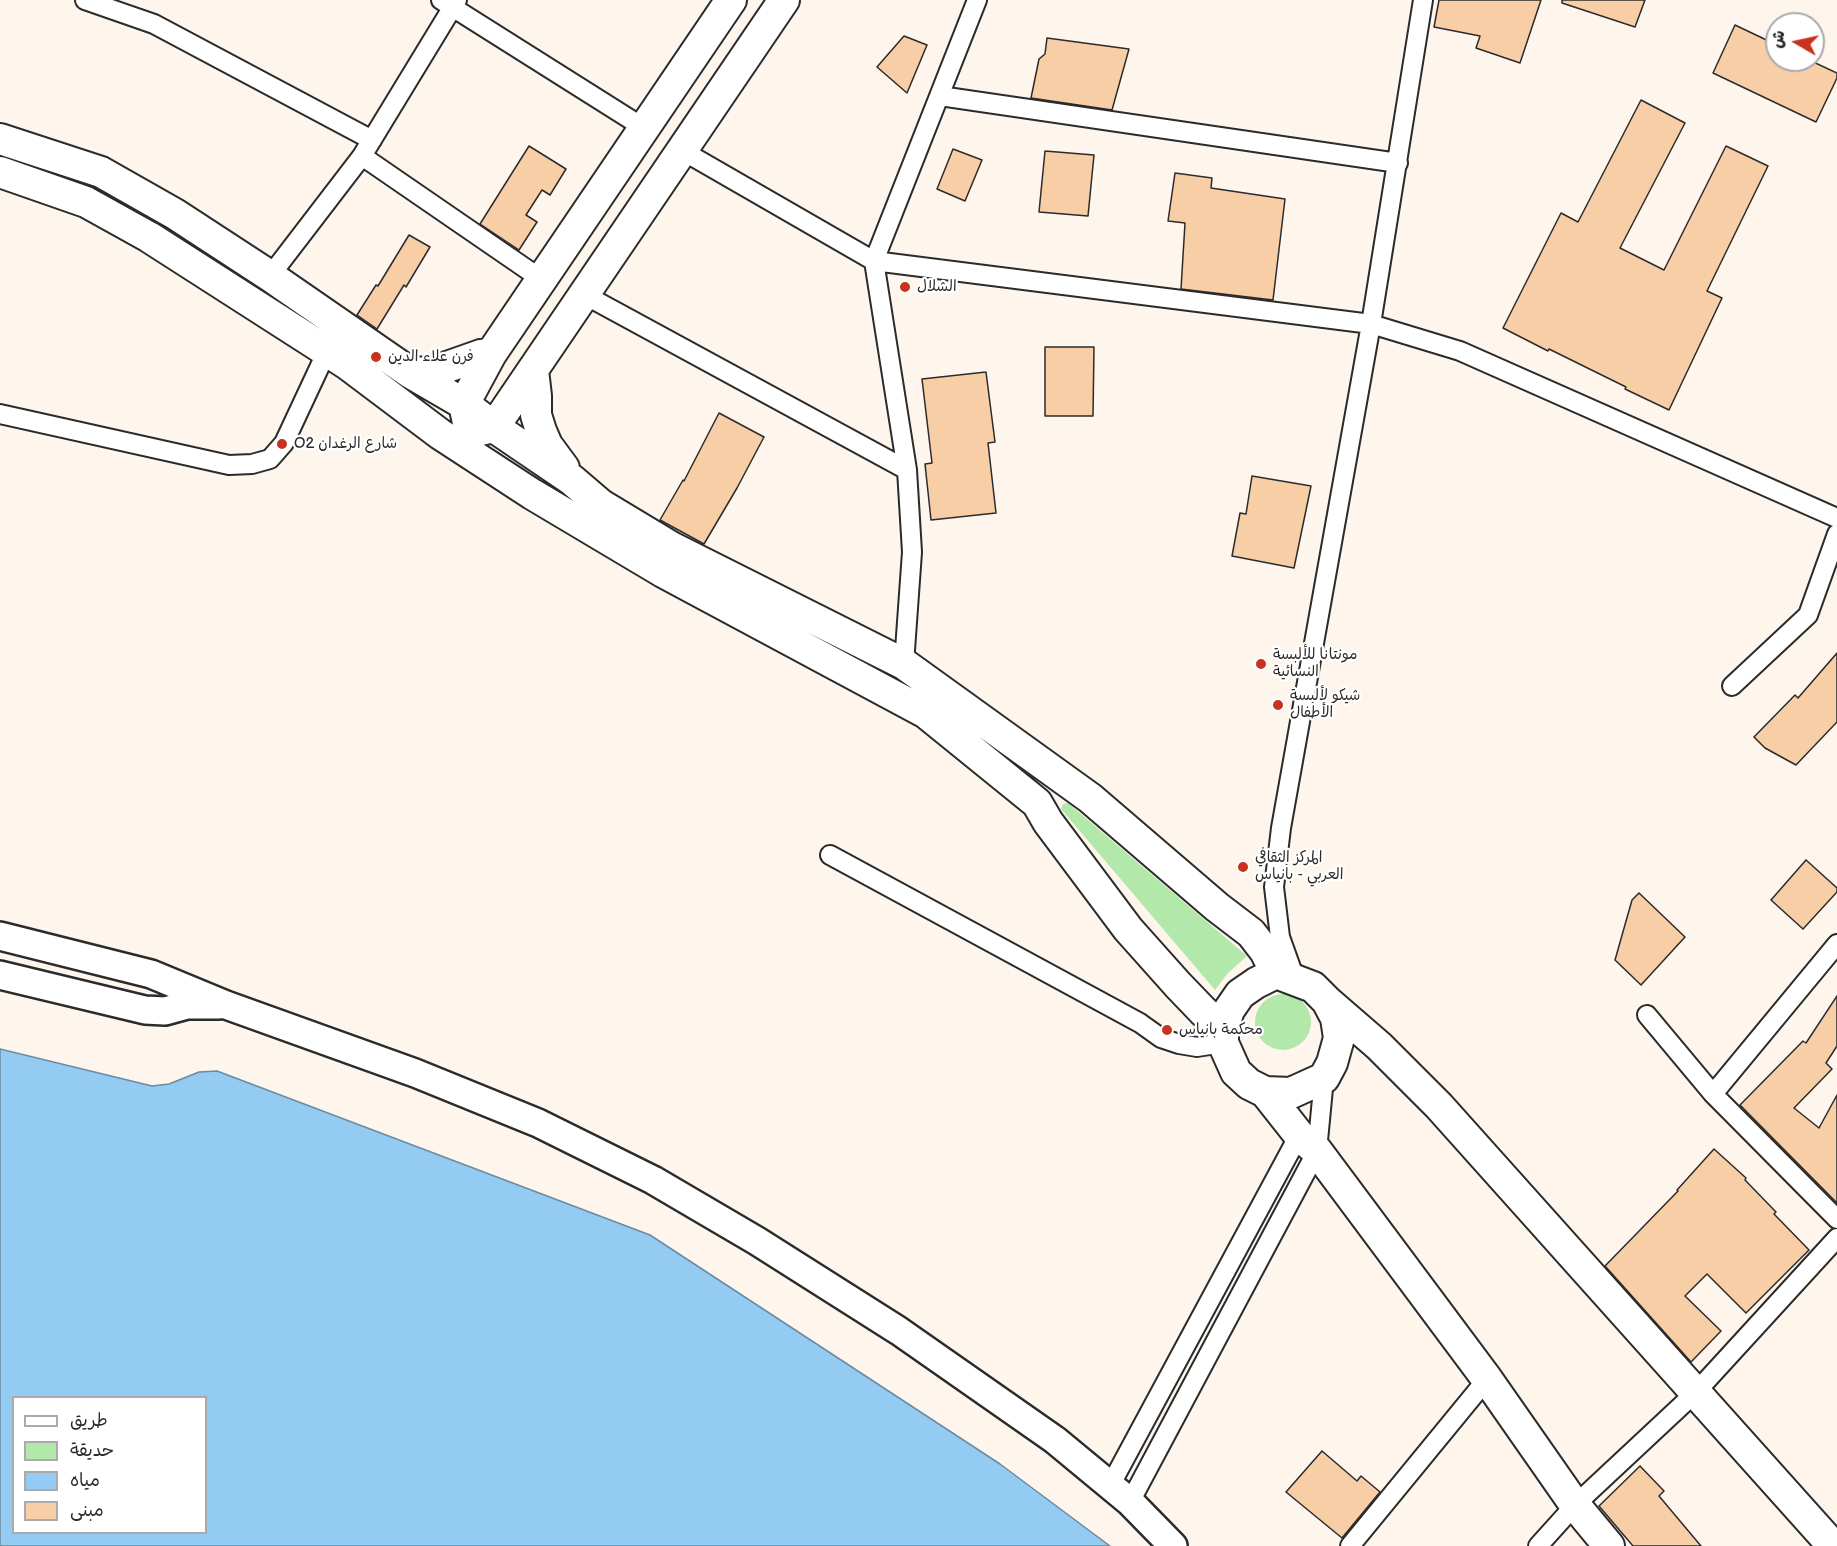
<!DOCTYPE html>
<meta charset="utf-8">
<style>
body{margin:0}
#map{position:relative;width:1837px;height:1546px;overflow:hidden;background:#fef5ed;font-family:"Balsamiq Sans","Playpen Sans Arabic",sans-serif}
canvas{display:block}
.legend{position:absolute;left:12px;top:1396px;width:195px;height:138px;box-sizing:border-box;background:#fff;border:2px solid #aaa;margin:0;padding:8px 10px;list-style:none;font-size:18px;color:#2b2b2b}
.legend li{display:flex;align-items:center;gap:12px;height:30px}
.legend b{width:30px;border:2px solid #aaa}
.north{position:absolute;left:1765px;top:12px;width:60px;height:60px;box-sizing:border-box;background:#fff;border:2px solid #aaa;border-radius:50%;rotate:279deg;font-size:16px;font-weight:700;line-height:24px;text-align:center;color:#2b2b2b}
.north::after{content:'';display:block;margin:auto;width:21px;height:27px;background:#c8321e;clip-path:polygon(50% 0,100% 100%,50% 72%,0 100%)}
</style>
<div id="map">
<canvas width="1837" height="1546"></canvas>
<ul class="legend">
<li><b style="height:8px;background:#fff"></b>طريق</li>
<li><b style="height:16px;background:#b2e8aa"></b>حديقة</li>
<li><b style="height:16px;background:#94cbf2"></b>مياه</li>
<li><b style="height:16px;background:#f8cea7"></b>مبنى</li>
</ul>
<div class="north">ش</div>
</div>
<script>
const ctx = document.querySelector('canvas').getContext('2d');
ctx.lineJoin = 'round';
function fillPath(path, color) {
  ctx.fillStyle = color;
  ctx.fill(path, 'evenodd');
}
function toPath(rows) {
  const path = new Path2D();
  for (const r of rows) {
    if (r.length === 3) {
      path.moveTo(r[0] + r[2], r[1]);
      path.arc(r[0], r[1], r[2], 0, 2 * Math.PI);
      continue;
    }
    path.moveTo(r[0], r[1]);
    for (let i = 2; i < r.length; i += 2) path.lineTo(r[i], r[i + 1]);
  }
  return path;
}
function strokePath(path, color, width, dash) {
  ctx.strokeStyle = color;
  ctx.lineWidth = width;
  ctx.lineCap = dash ? 'butt' : 'round';
  ctx.setLineDash(dash || []);
  ctx.stroke(path);
}
function write(font, color, halo, rows, align = 'center') {
  ctx.font = font + ' "Balsamiq Sans","Playpen Sans Arabic",sans-serif';
  ctx.lineWidth = 4.5;
  ctx.setLineDash([]);
  ctx.textBaseline = 'middle';
  ctx.strokeStyle = halo;
  ctx.fillStyle = color;
  for (const [text, x, y, turn = 0] of rows) {
    ctx.save();
    ctx.translate(x, y);
    ctx.rotate((+turn || 0) * Math.PI / 180);
    ctx.textAlign = isNaN(turn) ? turn : align;
    if (halo) ctx.strokeText(text, 0, 0);
    ctx.fillText(text, 0, 0);
    ctx.restore();
  }
}
fillPath(toPath([
 [1068,803,1247,956,1228,973,1215,990,1061,809,1063,804],
 [1283,1022,28]
]), '#b2e8aa');
const water = toPath([
 [0,1049,152,1086,169,1084,199,1072,217,1071,650,1235,1000,1464,1110,1546,0,1546,0,1049],
 [14,1398,206,1398,206,1532,14,1532,14,1398]
]);
fillPath(water, '#94cbf2');
strokePath(water, '#6a8ba2', 1.5);
const building = toPath([
 [1439,0,1541,0,1520,63,1476,48,1480,36,1434,27,1439,0],
 [1562,0,1645,0,1635,27,1562,3,1562,0],
 [1735,25,1777,45,1777,60,1809,60,1837,73,1837,78,1816,122,1713,73,1735,25],
 [904,36,927,45,907,93,877,67,904,36],
 [1047,38,1129,49,1112,110,1031,98,1039,59,1045,54,1047,38],
 [1641,100,1685,123,1620,248,1664,270,1726,146,1768,166,1707,291,1722,298,1669,410,1625,389,1626,387,1549,349,1548,351,1503,328,1561,213,1578,222,1641,100],
 [529,146,566,169,550,195,542,190,526,215,537,222,519,250,480,224,529,146],
 [953,149,982,160,965,201,937,189,953,149],
 [1045,151,1094,155,1088,216,1039,212,1045,151],
 [1175,173,1212,178,1211,188,1285,199,1273,300,1181,289,1185,223,1168,221,1175,173],
 [409,235,430,247,406,287,404,285,377,329,357,315,376,285,378,286,409,235],
 [1045,347,1094,347,1093,416,1045,416,1045,347],
 [986,372,995,442,988,443,996,513,931,520,925,464,932,463,922,379,986,372],
 [719,413,764,437,737,488,704,544,660,520,683,480,684,481,719,413],
 [1252,476,1311,486,1294,568,1232,556,1240,513,1246,514,1252,476],
 [1837,653,1837,722,1796,765,1765,748,1754,737,1795,695,1798,698,1837,653],
 [1806,860,1837,888,1837,892,1803,929,1771,900,1806,860],
 [1639,893,1685,937,1641,985,1615,960,1632,900,1639,893],
 [1837,996,1837,1046,1826,1063,1832,1069,1794,1108,1819,1128,1837,1095,1837,1203,1740,1105,1803,1041,1806,1043,1837,996],
 [1714,1149,1746,1178,1745,1180,1776,1212,1774,1214,1809,1250,1746,1313,1707,1274,1685,1296,1721,1331,1691,1362,1605,1266,1678,1191,1677,1190,1714,1149],
 [1322,1451,1357,1481,1361,1476,1380,1492,1342,1538,1286,1492,1322,1451],
 [1640,1466,1664,1491,1659,1496,1701,1546,1633,1546,1599,1506,1640,1466]
]);
fillPath(building, '#f8cea7');
strokePath(building, '#2b2b2b', 1.5);
const street = toPath([
 [85,0,154,24,372,140],
 [441,0,644,128],
 [940,96,1398,163],
 [683,151,874,261,1371,324,1460,351,1837,518],
 [362,156,541,279],
 [270,276,362,156,457,0],
 [585,295,907,470],
 [0,414,229,465,252,464,270,459,284,443,327,351,332,344],
 [904,664,912,552,907,470,874,261,977,0],
 [1732,686,1808,615,1837,534],
 [830,855,1140,1023,1161,1038,1179,1044,1197,1047,1223,1043],
 [1295,979,1280,937,1274,887,1281,828,1371,324,1423,0],
 [1647,1015,1713,1094,1837,1219],
 [1713,1094,1837,944],
 [1110,1486,1299,1135],
 [1130,1502,1317,1151,1324,1078],
 [1350,1546,1487,1379],
 [1538,1546,1575,1505,1696,1392,1837,1238]
]);
const secondary = toPath([
 [0,936,151,974,226,1005,415,1073,538,1123,653,1180,757,1241,899,1331,1055,1440,1130,1502,1173,1546],
 [0,975,145,1010,165,1011,187,1005,219,1005]
]);
const primary = toPath([
 [0,139,101,172,175,214,270,276,409,372,464,404,494,427,572,480,600,504,673,548,904,664,1090,798,1217,907,1251,933,1265,951,1276,973],
 [0,172,86,202,149,237,347,364,440,434,532,494,663,572,926,713,1037,803,1048,822,1128,929,1178,985,1203,1011,1223,1029],
 [533,370,536,396,536,415,541,431,547,445,564,468],
 [409,372,430,373,481,355,491,354],
 [468,423,464,404,491,354,731,0],
 [477,431,494,427,784,0],
 [1327,1001,1379,1046,1439,1106,1833,1546],
 [1265,1092,1291,1093,1324,1078,1332,1063,1339,1038,1336,1018,1327,1001,1313,987,1276,973,1256,983,1240,994,1229,1010,1223,1029,1223,1043,1236,1072,1249,1084,1265,1092,1299,1135,1317,1151,1487,1379,1575,1505,1609,1546]
]);
strokePath(street, '#2b2b2b', 22);
strokePath(secondary, '#2b2b2b', 32);
strokePath(primary, '#2b2b2b', 34);
strokePath(street, '#fff', 18);
strokePath(secondary, '#fff', 27);
strokePath(primary, '#fff', 30);
for (const [x, y, r, color] of [
 [905,287,6,"#c8321e"],
 [376,357,6,"#c8321e"],
 [282,444,6,"#c8321e"],
 [1261,664,6,"#c8321e"],
 [1278,705,6,"#c8321e"],
 [1243,867,6,"#c8321e"],
 [1167,1030,6,"#c8321e"]
]) {
  const dot = new Path2D();
  dot.arc(x, y, r, 0, 2 * Math.PI);
  ctx.fillStyle = color;
  ctx.fill(dot);
  strokePath(dot, '#fff', 2);
}
write('15px', '#2b2b2b', '#fff', [
 ["الشلال",917,287],
 ["فرن علاء الدين",388,357],
 ["O2 شارع الرغدان",294,444],
 ["مونتانا للألبسة",1273,655],
 ["النسائية",1273,672],
 ["شيكو لألبسة",1290,696],
 ["الأطفال",1290,713],
 ["المركز الثقافي",1255,858],
 ["العربي - بانياس",1255,875],
 ["محكمة بانياس",1179,1030]
], 'left');
</script>
